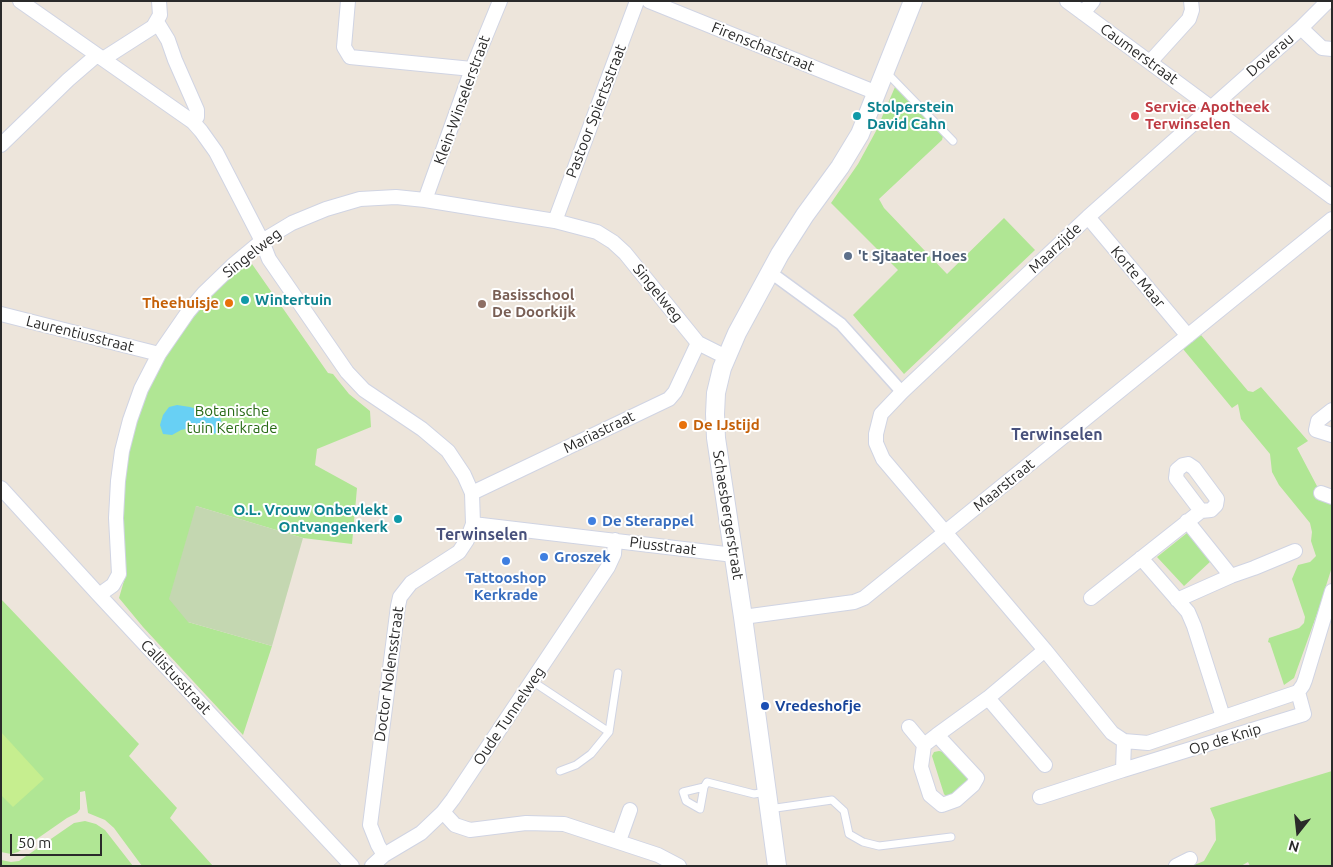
<!DOCTYPE html>
<style>
body{margin:0}
#map{position:relative;width:1333px;height:867px;overflow:hidden;background:#ede5db;font-family:Ubuntu,sans-serif}
canvas{display:block}
.frame{position:absolute;inset:0;border:2px solid #2a2a2a;pointer-events:none}
.north{position:absolute;left:1273px;top:807px;width:50px;height:50px;-webkit-text-stroke:4px #fff;paint-order:stroke;rotate:196deg;font-size:14px;font-weight:700;line-height:20px;text-align:center;color:#2a2a2a}
.north::after{content:'';display:block;margin:auto;width:18px;height:22px;background:#2a2a2a;clip-path:polygon(50% 0,100% 100%,50% 72%,0 100%)}
.scale{position:absolute;left:10px;top:834px;width:92px;height:22px;box-sizing:border-box;border:2px solid #2a2a2a;border-top:0;padding-left:6px;font-size:15px;line-height:18px;white-space:nowrap;color:#2a2a2a;-webkit-text-stroke:4px #fff;paint-order:stroke}
</style>
<div id="map">
<canvas width="1333" height="867"></canvas>
<div class="frame"></div>
<div class="north">N</div>
<div class="scale">50 m</div>
</div>
<script>
const ctx = document.querySelector('canvas').getContext('2d');
ctx.lineJoin = 'round';
function fillPath(path, color) {
  ctx.fillStyle = color;
  ctx.fill(path, 'evenodd');
}
function toPath(rows) {
  const path = new Path2D();
  for (const r of rows) {
    path.moveTo(r[0], r[1]);
    for (let i = 2; i < r.length; i += 2) path.lineTo(r[i], r[i + 1]);
  }
  return path;
}
function strokePath(path, color, width, dash) {
  ctx.strokeStyle = color;
  ctx.lineWidth = width;
  ctx.lineCap = dash ? 'butt' : 'round';
  ctx.setLineDash(dash || []);
  ctx.stroke(path);
}
function write(font, color, halo, rows, align = 'center') {
  ctx.font = font + ' Ubuntu,sans-serif';
  ctx.lineWidth = 4;
  ctx.setLineDash([]);
  ctx.textBaseline = 'middle';
  ctx.strokeStyle = halo;
  ctx.fillStyle = color;
  for (const [text, x, y, turn = 0] of rows) {
    ctx.save();
    ctx.translate(x, y);
    ctx.rotate((+turn || 0) * Math.PI / 180);
    ctx.textAlign = isNaN(turn) ? turn : align;
    if (halo) ctx.strokeText(text, 0, 0);
    ctx.fillText(text, 0, 0);
    ctx.restore();
  }
}
fillPath(toPath([
 [895,87,943,136,942,140,879,199,884,208,947,274,1004,218,1035,250,904,374,853,315,898,270,831,203,858,164,876,131],
 [252,264,328,373,333,374,349,394,370,411,371,427,317,449,315,465,357,488,352,544,303,538,196,506,188,622,272,646,243,735,143,627,119,598,126,574,121,532,125,464,138,410,162,358,195,310,240,265],
 [1201,335,1248,391,1253,392,1261,387,1308,441,1297,448,1318,488,1332,500,1332,567,1318,611,1294,678,1284,685,1270,643,1268,642,1269,638,1299,628,1304,623,1305,617,1292,579,1298,565,1310,562,1316,556,1311,541,1312,532,1310,523,1279,485,1272,472,1270,454,1241,419,1238,404,1232,408,1183,349],
 [1187,533,1211,561,1184,586,1157,557],
 [1,599,139,744,129,756,177,808,170,818,213,866,142,866,114,828,105,820,88,813,85,791,80,792,80,809,77,813,67,818,18,852,11,854,1,852],
 [939,751,948,753,969,780,961,792,947,797,944,794,932,756,934,752],
 [1332,771,1332,866,1250,866,1248,862,1241,866,1192,866,1204,861,1216,840,1215,820,1210,808],
 [85,821,96,824,105,830,133,866,1,866,1,860,11,862,19,861,74,823]
]), '#b0e694');
fillPath(toPath([
 [196,506,303,538,272,646,188,622,169,599]
]), '#c4d7b1');
fillPath(toPath([
 [1,732,44,779,13,807,1,795]
]), '#c6ee8f');
fillPath(toPath([
 [177,405,190,407,209,413,217,418,220,417,223,427,219,431,214,434,190,428,181,430,172,435,163,434,160,425,163,415,169,407]
]), '#68d0f4');
const service = toPath([
 [886,72,953,141],
 [532,681,609,732],
 [560,771,576,765,591,754,609,732,618,673],
 [704,787,700,809,686,801,683,792,704,787,707,782,754,794,766,792],
 [769,809,832,800,844,811,849,834,863,842,879,846,951,837]
]);
const pedestrian = toPath([
 [770,272,841,324,902,392]
]);
const minor = toPath([
 [20,1,193,122,201,131,216,152,262,241,269,259,347,372,364,390,422,429,448,451,464,475,472,493,473,524,467,540,459,552,411,583,400,597,398,606,370,825,378,845,384,855],
 [348,1,344,47,350,57,472,69],
 [649,1,877,93],
 [1067,1,1332,197],
 [1328,1,1301,28,1088,217,902,392,881,414,876,434,876,443,883,459,1045,650,1112,733,1124,741,1148,743,1298,692,1303,685,1305,680,1332,591],
 [1083,13,1093,1],
 [157,22,168,40,175,60,197,110,197,117,193,122],
 [1301,28,1322,48,1332,49],
 [103,59,153,27,160,15,159,1],
 [1150,62,1189,19,1192,10,1191,1],
 [1,145,68,80,97,55],
 [425,200,472,69,500,1],
 [1088,217,1188,336],
 [555,221,637,1],
 [1,314,159,354],
 [1332,410,1318,421,1316,430,1332,435],
 [1,488,99,595,352,866],
 [472,493,669,399,675,392,698,343],
 [1321,493,1332,497],
 [473,524,734,555],
 [1141,558,1188,612,1194,626,1223,717],
 [1231,576,1254,568,1295,551],
 [99,595,113,585,119,574,116,518,118,481,122,451,130,420,141,389,159,354,188,312,204,293,232,266,262,241,292,223,326,209,360,199,396,197,425,200,555,221,597,232,613,242,625,253,698,343,726,357],
 [1091,598,1201,511,1176,478,1177,470,1183,465,1188,464,1194,468,1217,499,1216,505,1211,510,1201,511],
 [1177,600,1231,576,1187,521],
 [743,617,854,602,864,598,1332,219],
 [988,698,1045,765],
 [909,727,924,745],
 [937,735,977,778,973,785,956,800,942,805,930,795,921,767,924,745,937,735,988,698,1045,650],
 [1124,741,1123,770,1304,714,1298,692],
 [1040,797,1123,770],
 [443,812,455,825,470,830,526,823,564,824,658,855,679,866],
 [619,841,630,810],
 [372,866,384,855,421,833,443,812,453,799,608,567,614,554,615,540],
 [1176,866,1190,859]
]);
const tertiary = toPath([
 [777,866,743,617,716,438,715,414,716,393,722,368,737,333,780,254,805,215,840,167,860,134,913,1]
]);
strokePath(service, '#d0d4e3', 9);
strokePath(pedestrian, '#d0d4e3', 14);
strokePath(minor, '#d0d4e3', 16);
strokePath(tertiary, '#d0d4e3', 20);
strokePath(service, '#fff', 7);
strokePath(pedestrian, '#fff', 11);
strokePath(minor, '#fff', 14);
strokePath(tertiary, '#fff', 18);
for (const [x, y, r, color] of [
 [857,116,5,"#0f9aa8"],
 [1135,116,5,"#e0444e"],
 [848,256,5,"#5c6f8a"],
 [245,300,5,"#0f9aa8"],
 [229,303,5,"#e8710a"],
 [482,304,5,"#8d6e63"],
 [683,425,5,"#e8710a"],
 [398,519,5,"#0f9aa8"],
 [592,521,5,"#3f7fe0"],
 [544,557,5,"#3f7fe0"],
 [506,561,5,"#3f7fe0"],
 [765,706,5,"#1a4fb4"]
]) {
  const dot = new Path2D();
  dot.arc(x, y, r, 0, 2 * Math.PI);
  ctx.fillStyle = color;
  ctx.fill(dot);
  strokePath(dot, '#fff', 2);
}
write('15px', '#2a2a2a', '#fff', [
 ["Firenschatstraat",763,47,22],
 ["Caumerstraat",1139,54,36],
 ["Doverau",1270,55,-41],
 ["Klein-Winselerstraat",462,100,-70],
 ["Pastoor Spiertsstraat",596,111,-69],
 ["Maarzijde",1055,248,-43],
 ["Singelweg",252,253,-38],
 ["Korte Maar",1138,277,50],
 ["Singelweg",658,293,51],
 ["Laurentiusstraat",80,334,14],
 ["Mariastraat",599,432,-26],
 ["Maarstraat",1004,485,-39],
 ["Schaesbergerstraat",728,515,81],
 ["Piusstraat",663,546,7],
 ["Doctor Nolensstraat",389,674,-82],
 ["Callistusstraat",176,677,47],
 ["Oude Tunnelweg",509,716,-56],
 ["Op de Knip",1225,739,-17]
]);
write('bold 15px', '#0d838f', '#fff', [
 ["Stolperstein",867,107],
 ["David Cahn",867,124],
 ["Wintertuin",255,300],
 ["O.L. Vrouw Onbevlekt",388,510,"right"],
 ["Ontvangenkerk",388,527,"right"]
], 'left');
write('bold 15px', '#be3a42', '#fff', [
 ["Service Apotheek",1145,107],
 ["Terwinselen",1145,124]
], 'left');
write('bold 15px', '#4e5e75', '#fff', [
 ["'t Sjtaater Hoes",858,256]
], 'left');
write('bold 15px', '#785e54', '#fff', [
 ["Basisschool",492,295],
 ["De Doorkijk",492,312]
], 'left');
write('bold 15px', '#c56008', '#fff', [
 ["Theehuisje",219,303],
 ["De IJstijd",693,425,"left"]
], 'right');
write('15px', '#286a16', '#fff', [
 ["Botanische",232,411],
 ["tuin Kerkrade",232,428]
]);
write('bold 15px', '#366cbe', '#fff', [
 ["De Sterappel",602,521],
 ["Groszek",554,557],
 ["Tattooshop",506,578,"center"],
 ["Kerkrade",506,595,"center"]
], 'left');
write('bold 15px', '#164399', '#fff', [
 ["Vredeshofje",775,706]
], 'left');
write('bold 16px', '#48517c', '#fff', [
 ["Terwinselen",1057,435],
 ["Terwinselen",482,535]
]);
</script>
